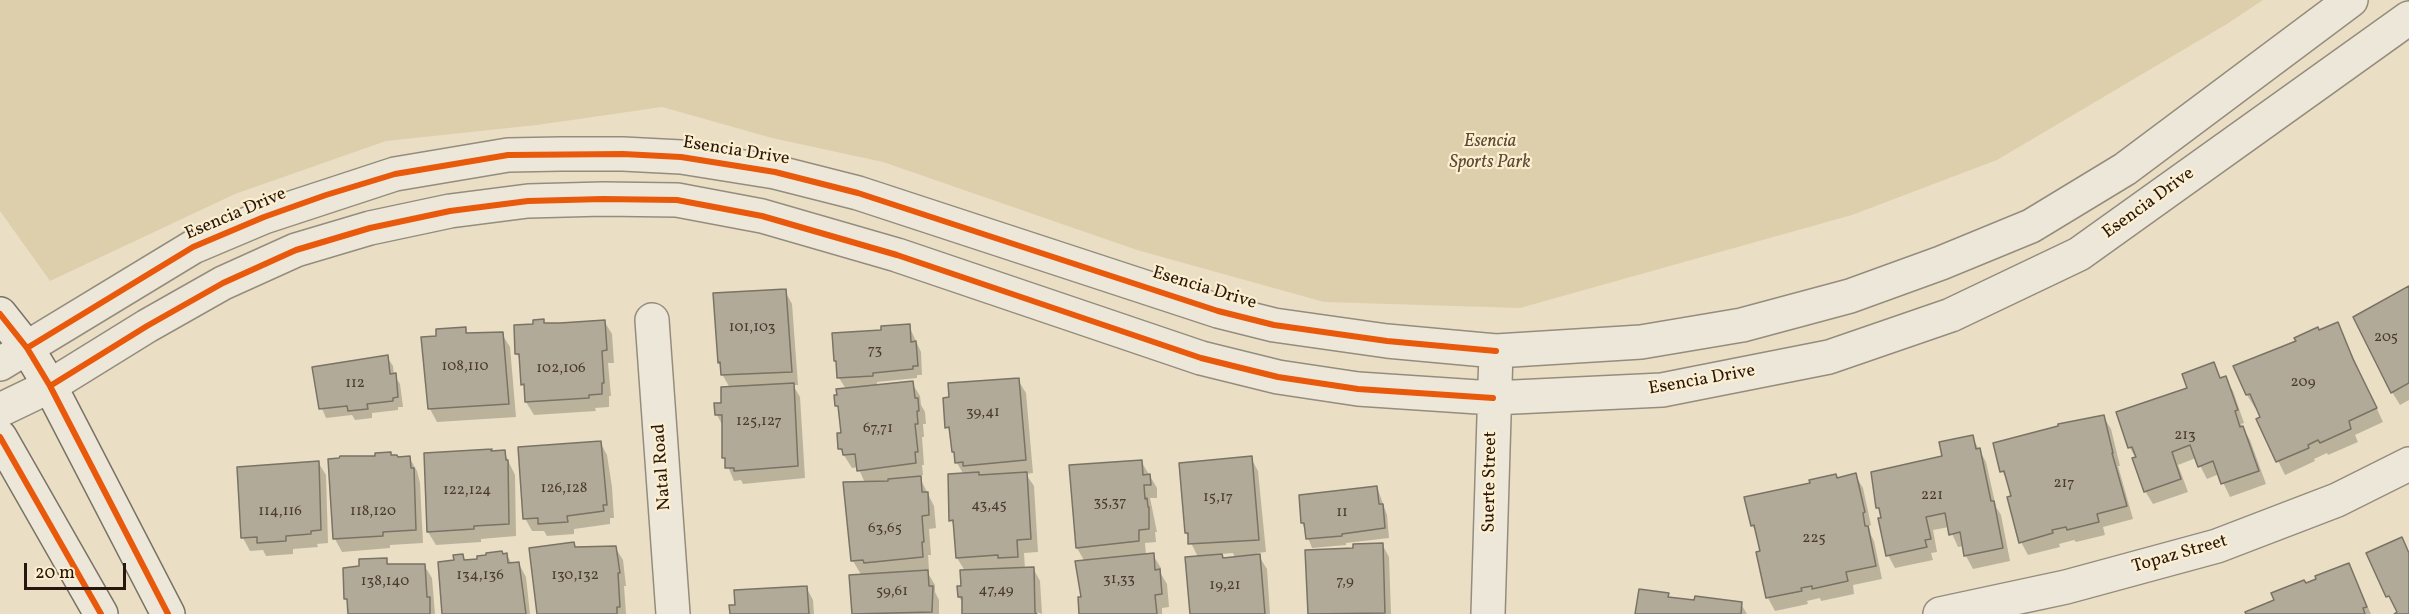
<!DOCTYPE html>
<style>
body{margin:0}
#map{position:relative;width:2409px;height:614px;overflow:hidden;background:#eadfc4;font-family:Vollkorn,serif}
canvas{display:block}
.scale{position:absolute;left:24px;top:563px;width:102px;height:27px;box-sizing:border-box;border:3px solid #28150d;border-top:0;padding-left:8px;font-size:18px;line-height:21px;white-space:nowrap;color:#28150d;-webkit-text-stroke:4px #fbefcf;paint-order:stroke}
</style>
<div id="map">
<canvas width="2409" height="614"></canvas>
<div class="scale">20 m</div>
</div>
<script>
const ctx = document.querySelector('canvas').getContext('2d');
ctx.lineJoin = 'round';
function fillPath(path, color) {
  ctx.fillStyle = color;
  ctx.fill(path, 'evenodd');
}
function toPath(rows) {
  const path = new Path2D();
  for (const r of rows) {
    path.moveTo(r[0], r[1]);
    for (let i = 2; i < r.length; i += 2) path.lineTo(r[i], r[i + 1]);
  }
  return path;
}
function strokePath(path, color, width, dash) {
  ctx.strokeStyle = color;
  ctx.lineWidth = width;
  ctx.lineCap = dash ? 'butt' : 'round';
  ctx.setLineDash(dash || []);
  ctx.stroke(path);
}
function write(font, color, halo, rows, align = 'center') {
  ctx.font = font + ' Vollkorn,serif';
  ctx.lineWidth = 4.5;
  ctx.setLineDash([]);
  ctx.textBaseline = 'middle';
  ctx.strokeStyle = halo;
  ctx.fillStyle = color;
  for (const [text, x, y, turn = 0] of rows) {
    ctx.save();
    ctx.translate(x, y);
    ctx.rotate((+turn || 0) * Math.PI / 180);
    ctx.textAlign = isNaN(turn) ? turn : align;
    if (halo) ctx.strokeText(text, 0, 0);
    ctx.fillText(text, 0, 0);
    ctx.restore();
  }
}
fillPath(toPath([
 [0,0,2263,0,2227,24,1997,160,1852,215,1520,308,1324,302,1137,250,883,162,772,138,662,107,537,125,386,141,235,194,50,281,0,211]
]), '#decfac');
fillPath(toPath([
 [2409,288,2409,400,2400,405,2392,392],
 [785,291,792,304,798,385,793,385,800,397,805,478,743,484,741,480,734,481,724,457,725,430,717,415,730,388,722,374,719,362],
 [543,321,545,324,604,321,612,334,614,363,608,363,611,396,609,396,609,407,595,408,596,411,534,415,526,402,521,361,517,354,534,325],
 [2338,324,2383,422,2355,435,2358,442,2328,455,2327,453,2314,459,2315,461,2285,475,2258,420,2262,418,2257,407,2255,408,2247,395,2319,332],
 [909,326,921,352,922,375,917,375,917,378,877,382,877,386,912,383,920,396,921,405,925,412,926,424,923,424,924,437,922,437,924,465,922,465,923,475,919,476,934,506,936,528,929,529,931,555,928,555,929,570,926,570,935,585,935,592,939,600,939,614,853,614,851,577,862,576,853,561,865,483,858,467,852,468,840,449,842,434,840,412,837,406,846,389,839,378,838,366,835,360,882,331],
 [465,329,468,334,502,334,510,347,516,417,437,422,430,409,423,339,438,337],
 [387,357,393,366,394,375,400,384,403,407,398,407,398,410,372,413,372,418,355,420,352,415,326,418,316,394,314,368],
 [2213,364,2221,379,2225,378,2233,391,2244,423,2241,424,2242,426,2250,440,2266,484,2230,497,2219,474,2207,479,2196,458,2178,465,2188,492,2153,504,2145,491,2136,459,2130,448,2117,413,2189,389],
 [1018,380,1026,393,1033,473,1026,474,1034,486,1038,552,1024,553,1025,569,1033,568,1040,581,1042,614,1036,612,1036,614,963,614,964,605,959,597,963,587,965,571,957,558,955,528,951,520,964,475,957,463,952,436,947,427],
 [2103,416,2111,429,2120,466,2118,466,2133,519,2103,527,2105,535,2076,542,2074,540,2059,544,2060,547,2028,555,2021,542,2013,497,2009,484,2002,471],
 [1972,437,1986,462,1996,507,2001,515,2010,561,1973,569,1966,556,1964,546,1958,547,1949,527,1933,530,1937,552,1931,553,1933,560,1895,568,1888,555,1882,516,1878,508],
 [600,442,607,455,612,487,614,518,610,518,610,524,574,529,574,534,547,536,544,531,532,531,525,518],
 [504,452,515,475,516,536,481,539,481,542,436,545,428,532],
 [390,454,398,458,409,457,417,471,420,483,423,543,390,545,390,548,342,552,335,539,377,457],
 [1251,458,1258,471,1266,552,1257,553,1267,569,1270,614,1191,614,1198,557,1186,533],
 [1233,553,1235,558,1223,559,1221,554],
 [1141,461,1157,488,1157,498,1150,498,1157,532,1155,532,1156,542,1145,543,1146,555,1153,555,1161,568,1161,574,1167,584,1169,607,1162,608,1162,614,1081,614,1085,562,1077,548,1071,467],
 [318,462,326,475,328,543,317,544,318,547,293,549,293,554,266,556,263,550,250,551,243,538,239,468],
 [1855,475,1863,488,1871,525,1869,526,1871,535,1874,541,1882,579,1853,585,1854,594,1821,601,1820,598,1807,601,1808,604,1775,611,1768,598,1758,553,1761,553,1758,536,1752,525,1837,479],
 [1377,487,1387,515,1389,538,1346,543,1346,545,1312,548,1302,522],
 [574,544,576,549,615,547,623,560,626,586,624,586,626,614,538,614],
 [1382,544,1389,557,1391,614,1309,614,1307,552,1354,549],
 [462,555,466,561,507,555,512,564,519,564,526,577,530,614,444,614,455,562],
 [386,559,389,565,424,565,432,578,435,614,349,614,361,568],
 [2349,564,2371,614,2247,614,2305,585],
 [806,587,813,600,814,614,731,614,737,606],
 [1668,595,1670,598,1741,604,1747,614,1637,614]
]), '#0003');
const building = toPath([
 [2409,286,2409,383,2391,393,2353,317,2409,286],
 [786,289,792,372,721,375,720,362,718,363,713,293,786,289],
 [544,319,544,323,560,323,605,320,607,350,602,351,604,383,602,383,602,394,589,395,589,398,525,402,524,384,521,385,519,354,515,354,514,325,533,324,533,320,544,319],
 [2338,322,2353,359,2377,408,2349,421,2351,429,2320,443,2318,440,2308,445,2309,448,2276,462,2256,419,2260,417,2250,394,2246,395,2233,366,2296,341,2294,338,2318,327,2319,330,2338,322],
 [910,324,911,342,916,341,918,366,913,366,913,369,873,373,873,376,837,378,836,361,834,361,832,333,881,330,881,326,910,324],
 [466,327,466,333,503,332,509,404,428,409,421,337,436,336,436,329,466,327],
 [388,355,390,374,396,373,398,397,393,398,393,401,367,404,368,409,348,411,347,406,319,409,312,367,388,355],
 [2214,362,2220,378,2226,376,2238,410,2235,411,2240,427,2243,426,2259,471,2221,484,2213,461,2198,467,2190,445,2172,452,2181,479,2144,492,2132,458,2136,457,2132,447,2128,448,2116,412,2187,388,2182,374,2214,362],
 [1019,378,1026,460,963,466,963,462,955,463,954,452,952,452,949,427,945,428,943,398,949,397,948,383,1019,378],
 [913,381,915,398,918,398,919,411,917,411,918,424,915,424,918,452,915,452,916,463,857,471,855,454,843,455,842,449,838,449,837,433,841,433,838,406,835,406,834,395,837,395,836,389,913,381],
 [794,383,798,466,734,471,734,468,725,468,725,458,722,458,722,415,715,415,714,403,721,403,721,387,794,383],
 [2104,415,2113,453,2112,453,2127,506,2097,514,2099,522,2067,530,2066,527,2052,530,2053,533,2019,543,2007,497,2011,496,2004,471,2000,472,1993,443,2058,426,2058,424,2104,415],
 [1973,435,1976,449,1980,448,1991,501,1994,501,2003,548,1964,556,1960,532,1949,535,1945,513,1926,517,1931,539,1925,540,1927,547,1886,556,1878,518,1881,518,1879,508,1876,508,1871,472,1942,456,1939,442,1973,435],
 [601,441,607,505,603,505,604,511,567,516,568,522,538,524,538,518,523,519,518,447,601,441],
 [492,449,491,451,505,450,506,460,508,460,509,524,474,526,474,529,427,532,424,453,492,449],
 [391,452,391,455,397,455,398,457,410,456,411,468,414,468,416,530,383,532,383,536,333,539,328,459,339,458,340,456,375,456,375,453,391,452],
 [1252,456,1259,540,1188,544,1188,533,1185,533,1179,463,1252,456],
 [1142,460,1143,475,1150,474,1151,485,1144,485,1145,499,1147,498,1148,507,1149,507,1149,529,1139,530,1139,541,1076,548,1069,465,1142,460],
 [319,461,321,530,311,531,311,534,286,536,286,541,257,543,257,537,241,538,237,467,319,461],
 [979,472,979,475,1027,472,1031,539,1017,540,1018,557,998,558,998,555,956,558,953,520,949,521,948,474,979,472],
 [1856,473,1865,512,1863,513,1865,526,1868,526,1876,566,1846,572,1848,581,1812,589,1812,586,1801,588,1802,591,1766,598,1756,552,1760,551,1754,525,1751,526,1744,497,1810,483,1809,480,1836,474,1837,478,1856,473],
 [921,476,922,492,928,492,929,515,922,516,924,542,922,542,923,557,864,563,863,560,851,561,843,482,888,481,888,479,921,476],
 [1377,486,1379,504,1383,504,1385,528,1342,534,1342,536,1306,539,1304,523,1301,523,1299,495,1377,486],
 [2402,537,2409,553,2409,614,2394,614,2397,612,2389,596,2386,597,2366,553,2402,537],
 [574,542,575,547,616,546,620,573,618,573,620,607,617,607,617,614,537,614,529,548,574,542],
 [1383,543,1385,613,1308,614,1305,550,1353,548,1353,544,1383,543],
 [502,551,503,554,507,553,508,563,519,562,526,614,442,614,438,562,454,560,453,555,463,554,464,560,477,559,477,556,486,555,486,553,502,551],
 [1154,553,1155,570,1160,569,1162,594,1155,595,1157,614,1079,614,1078,597,1081,597,1075,561,1154,553],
 [1222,554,1223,558,1260,554,1265,614,1190,614,1185,557,1222,554],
 [387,558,387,564,425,564,427,597,430,597,430,614,348,614,347,599,344,599,343,568,359,566,359,559,387,558],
 [2349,563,2367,607,2363,608,2365,614,2246,614,2245,612,2274,600,2271,593,2304,580,2306,583,2316,579,2315,576,2349,563],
 [1034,567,1035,612,1037,614,962,614,962,597,958,597,957,586,961,586,960,570,1034,567],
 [928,570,929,586,933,586,932,612,852,614,849,575,928,570],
 [807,586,809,614,730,614,729,605,735,605,734,590,807,586],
 [1639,589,1669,593,1668,597,1694,600,1695,596,1742,602,1741,614,1635,614,1639,589]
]);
fillPath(building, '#b2aa98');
strokePath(building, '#7a7264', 1.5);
const minor = toPath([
 [652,320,673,614],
 [1940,614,2066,587,2217,546,2337,500,2409,464]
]);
const tertiary = toPath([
 [0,364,193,247,264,217,395,174,508,155,561,154,623,154,681,157,775,172,858,193,1218,311,1274,325,1387,341,1496,351,1641,342,1742,325,1850,296,1941,263,2031,226,2125,169,2351,0],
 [0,410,50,386,147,326,223,283,296,250,370,228,450,211,528,201,603,199,677,200,762,216,897,255,1201,358,1278,377,1358,389,1493,398,1662,390,1829,357,1951,315,2079,254,2409,18],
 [1488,614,1496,351]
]);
const secondary = toPath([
 [0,314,27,348,50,386,168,614],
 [0,437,101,614]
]);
strokePath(minor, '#958c7d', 36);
strokePath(tertiary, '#958c7d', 36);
strokePath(secondary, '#7a7264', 36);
strokePath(minor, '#ede7d9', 33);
strokePath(tertiary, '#ede7d9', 33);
strokePath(secondary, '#ede7d9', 33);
strokePath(toPath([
 [0,314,27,348,50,386,168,614],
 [27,348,193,247,264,217,326,195,395,174,508,155,623,154,681,157,775,172,858,193,1218,311,1274,325,1387,341,1496,351],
 [50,386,147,326,223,283,296,250,370,228,450,211,528,201,603,199,677,200,762,216,897,255,1201,358,1278,377,1358,389,1493,398],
 [0,437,101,614]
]), '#e8590c', 6);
write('15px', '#4a3a30', null, [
 ["101,103",752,328],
 ["205",2386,338],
 ["73",875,351],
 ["108,110",465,367],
 ["102,106",561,369],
 ["209",2303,383],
 ["112",355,384],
 ["39,41",983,413],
 ["125,127",759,422],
 ["67,71",878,429],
 ["213",2185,436],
 ["217",2064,484],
 ["126,128",564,489],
 ["122,124",467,491],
 ["221",1932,496],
 ["15,17",1218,498],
 ["35,37",1110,503],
 ["43,45",989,506],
 ["114,116",280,512],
 ["118,120",373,512],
 ["11",1342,513],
 ["63,65",885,529],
 ["225",1814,539],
 ["134,136",480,576],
 ["130,132",575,576],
 ["31,33",1119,580],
 ["138,140",385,582],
 ["7,9",1345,582],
 ["19,21",1225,586],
 ["47,49",996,591],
 ["59,61",892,592]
]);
write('italic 18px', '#5c4937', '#fbefcf', [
 ["Esencia",1490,143],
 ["Sports Park",1490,164]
]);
write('18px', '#28150d', '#fbefcf', [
 ["Esencia Drive",736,152,9],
 ["Esencia Drive",2149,204,-36],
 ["Esencia Drive",236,215,-23],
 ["Esencia Drive",1204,289,17],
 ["Esencia Drive",1702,381,-10],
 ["Natal Road",663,467,-94],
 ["Suerte Street",1491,482,-89],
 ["Topaz Street",2180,555,-16]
]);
</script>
